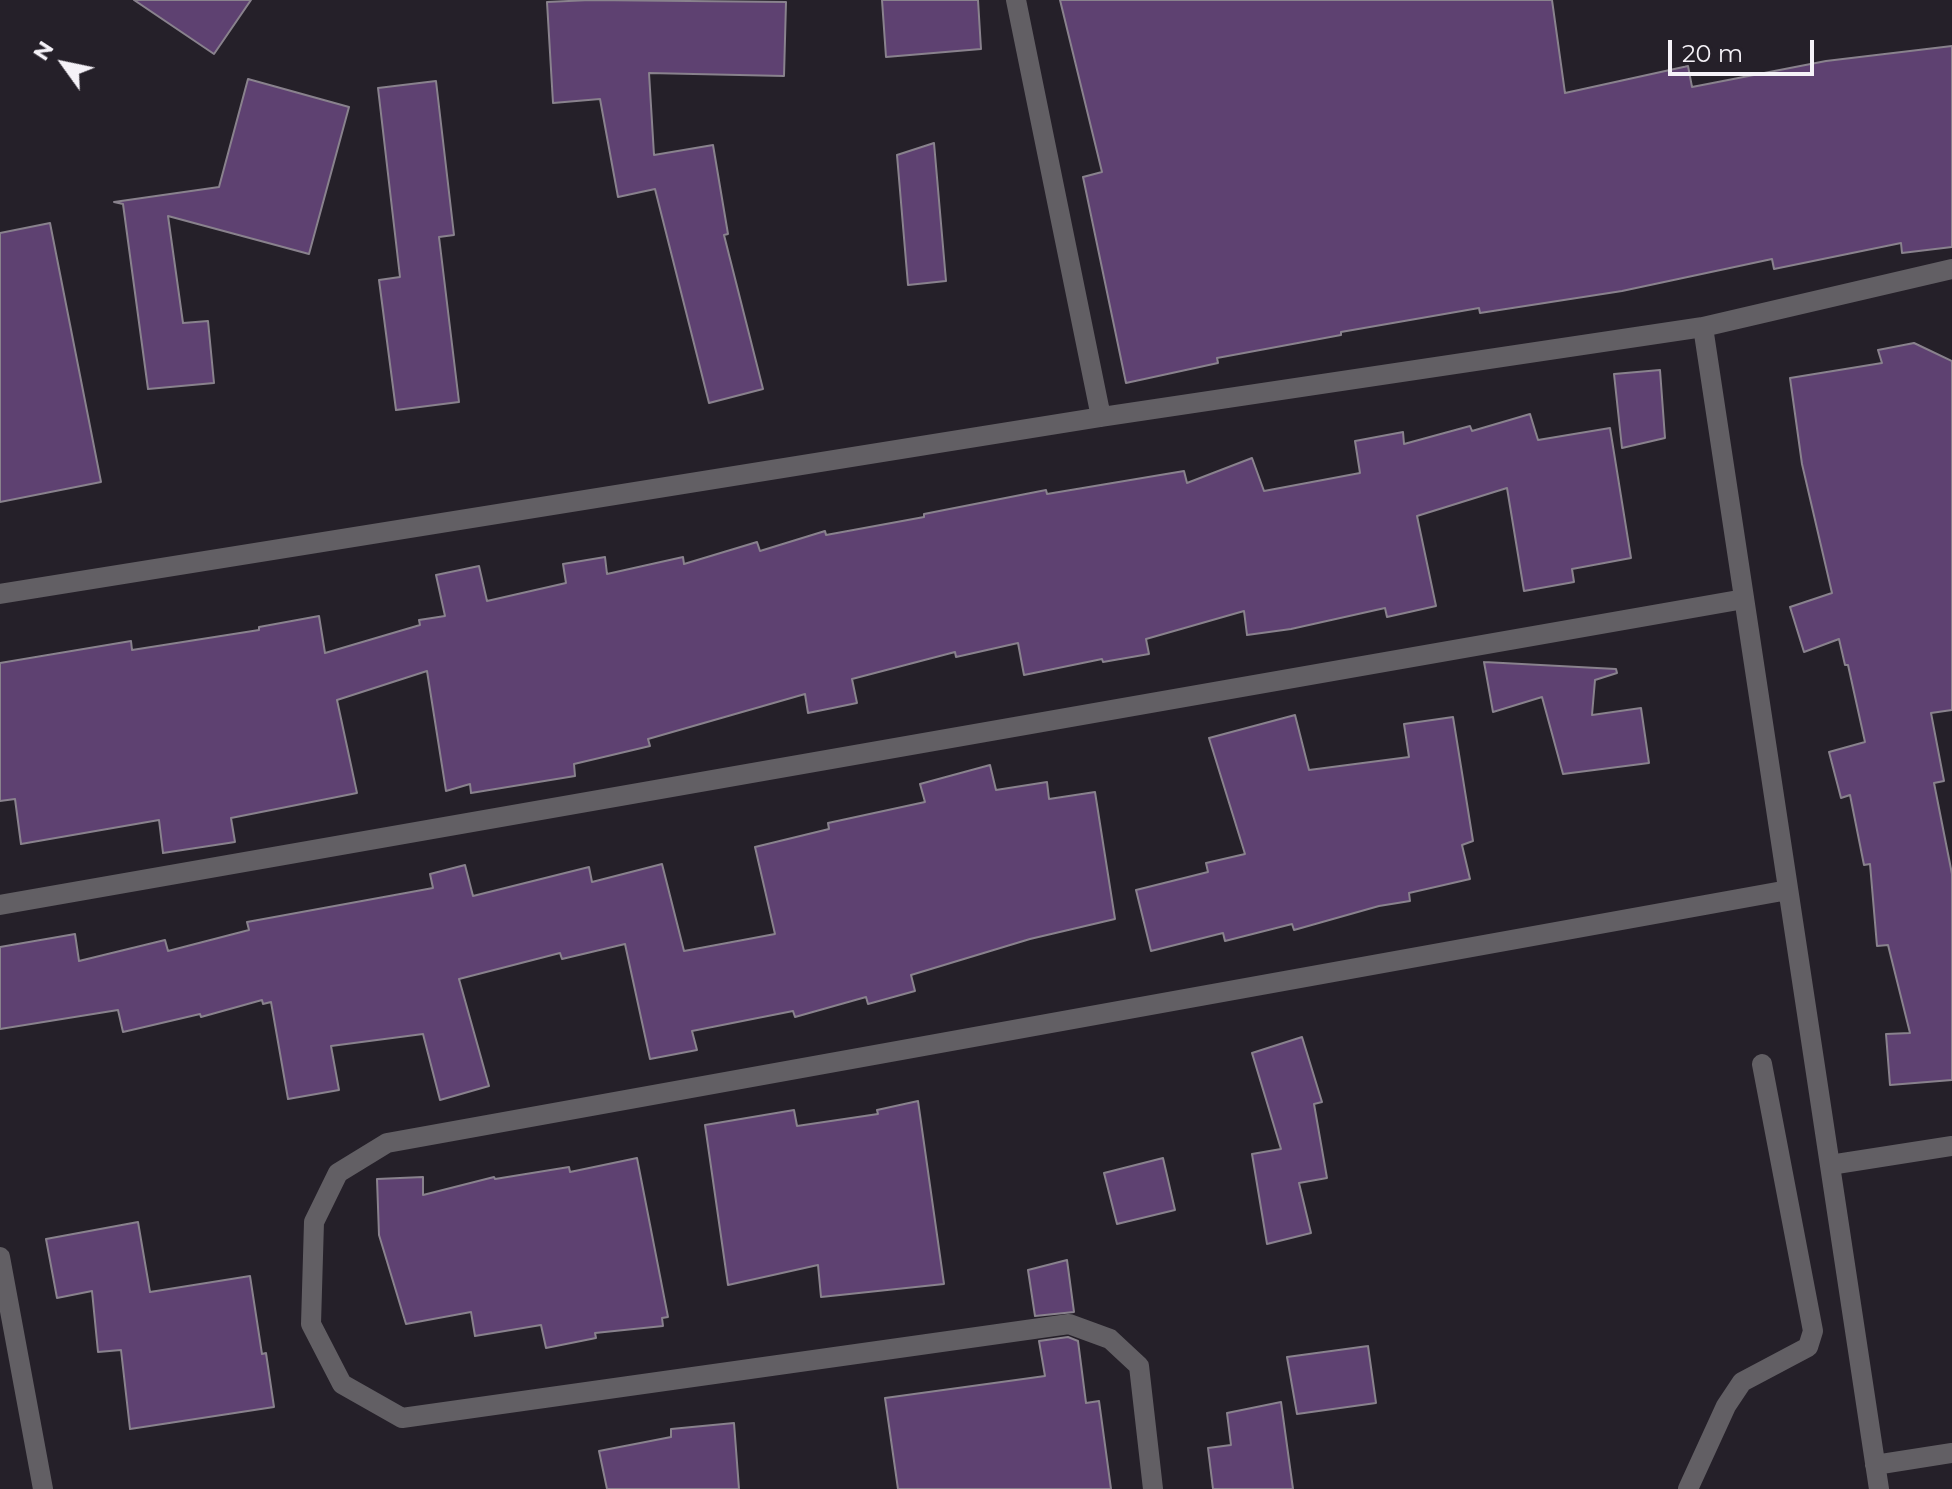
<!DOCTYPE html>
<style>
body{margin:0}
#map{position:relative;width:1952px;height:1489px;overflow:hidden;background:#252029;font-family:Montserrat,sans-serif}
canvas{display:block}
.north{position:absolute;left:24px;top:24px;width:80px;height:80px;-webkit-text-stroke:6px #252029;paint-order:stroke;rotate:303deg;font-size:22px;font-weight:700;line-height:32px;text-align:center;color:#f5f2f8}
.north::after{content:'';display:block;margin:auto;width:28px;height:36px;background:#f5f2f8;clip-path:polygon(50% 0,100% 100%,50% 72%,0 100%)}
.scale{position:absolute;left:1668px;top:40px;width:146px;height:36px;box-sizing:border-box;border:4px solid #f5f2f8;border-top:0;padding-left:10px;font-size:24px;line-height:28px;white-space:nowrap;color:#f5f2f8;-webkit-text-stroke:6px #252029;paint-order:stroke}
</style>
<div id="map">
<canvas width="1952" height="1489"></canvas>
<div class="north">N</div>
<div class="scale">20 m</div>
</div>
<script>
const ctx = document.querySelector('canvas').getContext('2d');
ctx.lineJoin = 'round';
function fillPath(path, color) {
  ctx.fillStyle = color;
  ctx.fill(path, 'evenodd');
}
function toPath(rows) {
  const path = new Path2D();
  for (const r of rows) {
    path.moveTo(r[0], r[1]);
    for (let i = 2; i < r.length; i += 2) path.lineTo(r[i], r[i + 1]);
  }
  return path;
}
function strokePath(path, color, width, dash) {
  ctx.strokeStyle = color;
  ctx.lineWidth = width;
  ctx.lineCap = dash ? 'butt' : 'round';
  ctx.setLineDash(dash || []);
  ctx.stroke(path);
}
const building = toPath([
 [134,0,251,0,214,54,134,0],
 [590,0,786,2,784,76,649,73,654,155,713,145,728,234,724,235,763,389,709,403,655,189,618,197,600,99,553,103,547,2,590,0],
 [882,0,978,0,981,49,886,57,882,0],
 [1060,0,1552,0,1565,93,1688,66,1692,87,1826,61,1952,46,1952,247,1902,253,1901,243,1774,269,1772,259,1622,291,1480,313,1479,308,1341,332,1341,335,1217,358,1218,363,1126,383,1083,177,1102,172,1060,0],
 [248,79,349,107,309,254,168,216,183,323,208,321,214,383,148,389,123,204,114,202,219,187,248,79],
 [436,81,454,235,439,237,459,402,396,410,379,280,400,277,378,88,436,81],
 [934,143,946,281,908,285,897,155,934,143],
 [50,223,101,482,0,502,0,233,50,223],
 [1914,343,1952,361,1952,710,1931,713,1944,781,1934,783,1952,874,1952,1080,1890,1085,1886,1034,1910,1033,1888,945,1877,946,1870,864,1864,865,1850,795,1841,798,1829,752,1865,742,1848,665,1845,665,1839,639,1804,652,1790,607,1832,593,1802,464,1790,378,1882,363,1878,350,1914,343],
 [1660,370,1665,438,1622,448,1614,374,1660,370],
 [1530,414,1538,440,1610,428,1631,558,1572,569,1574,582,1524,591,1507,488,1417,516,1436,606,1387,617,1385,608,1291,629,1247,635,1244,611,1146,639,1149,654,1103,662,1102,659,1024,675,1018,643,956,657,955,652,852,679,857,703,808,713,805,694,648,739,650,746,574,764,575,776,471,793,470,784,446,791,427,671,337,700,357,793,231,818,235,842,163,853,159,820,21,844,15,799,0,801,0,663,131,641,132,650,259,630,259,627,319,616,325,653,420,625,419,620,445,616,436,575,479,566,487,601,566,583,563,564,605,557,607,574,683,557,684,564,757,542,760,551,825,531,826,535,924,517,924,514,1046,490,1047,494,1184,471,1187,483,1252,458,1264,491,1360,473,1355,441,1403,432,1404,444,1470,426,1472,431,1530,414],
 [1484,662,1616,669,1617,673,1595,680,1592,715,1641,708,1649,763,1563,774,1542,697,1493,712,1484,662],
 [1295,715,1309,770,1409,757,1404,724,1453,717,1473,841,1462,845,1470,879,1409,893,1410,901,1379,906,1294,930,1292,924,1225,941,1223,933,1151,951,1136,890,1208,872,1206,863,1245,854,1209,738,1295,715],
 [990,765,996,790,1047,782,1049,799,1095,792,1115,919,1030,939,911,975,915,991,868,1004,866,997,795,1017,793,1011,692,1031,697,1050,650,1059,625,944,562,959,560,953,459,979,489,1086,440,1100,423,1034,331,1046,339,1090,288,1099,271,1002,263,1004,262,1000,201,1017,200,1014,123,1032,118,1010,0,1029,0,947,75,934,79,961,165,940,168,951,249,930,247,922,433,888,430,874,465,865,473,896,589,867,592,882,662,864,684,951,775,934,755,847,829,829,828,823,925,802,920,784,990,765],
 [1302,1037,1322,1102,1314,1104,1327,1178,1299,1183,1311,1233,1267,1244,1252,1154,1281,1149,1252,1053,1302,1037],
 [918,1101,944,1284,821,1297,818,1265,728,1285,705,1125,794,1110,797,1126,878,1114,877,1110,918,1101],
 [637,1158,668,1317,662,1318,663,1326,595,1333,596,1338,546,1348,541,1325,475,1336,471,1312,406,1324,379,1235,377,1179,423,1177,423,1195,494,1177,495,1179,569,1167,570,1172,637,1158],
 [1163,1158,1175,1210,1117,1224,1104,1173,1163,1158],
 [138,1222,150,1292,250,1276,262,1354,266,1353,274,1407,130,1429,121,1350,98,1352,92,1291,57,1298,46,1239,138,1222],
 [1067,1260,1074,1312,1035,1316,1028,1270,1067,1260],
 [1068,1337,1078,1341,1086,1403,1099,1401,1111,1489,898,1489,885,1398,1045,1376,1039,1341,1068,1337],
 [1368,1346,1376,1403,1297,1414,1287,1357,1368,1346],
 [1281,1402,1293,1489,1213,1489,1208,1448,1231,1445,1227,1413,1281,1402],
 [734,1423,739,1489,607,1489,599,1451,671,1437,671,1429,734,1423]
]);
fillPath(building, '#5e4171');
strokePath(building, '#89828d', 2);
strokePath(toPath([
 [1016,0,1101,417],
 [1703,327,1879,1489],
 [0,594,1101,417,1703,327,1952,269],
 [0,905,1744,599],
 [1830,1165,1952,1146],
 [0,1257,43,1489],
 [1875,1465,1952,1453],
 [1153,1489,1139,1366,1110,1339,1069,1324,402,1418,342,1384,311,1324,314,1222,338,1173,387,1143,1788,890],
 [1688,1489,1726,1406,1742,1382,1808,1347,1813,1331,1762,1064]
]), '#625f64', 20);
</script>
